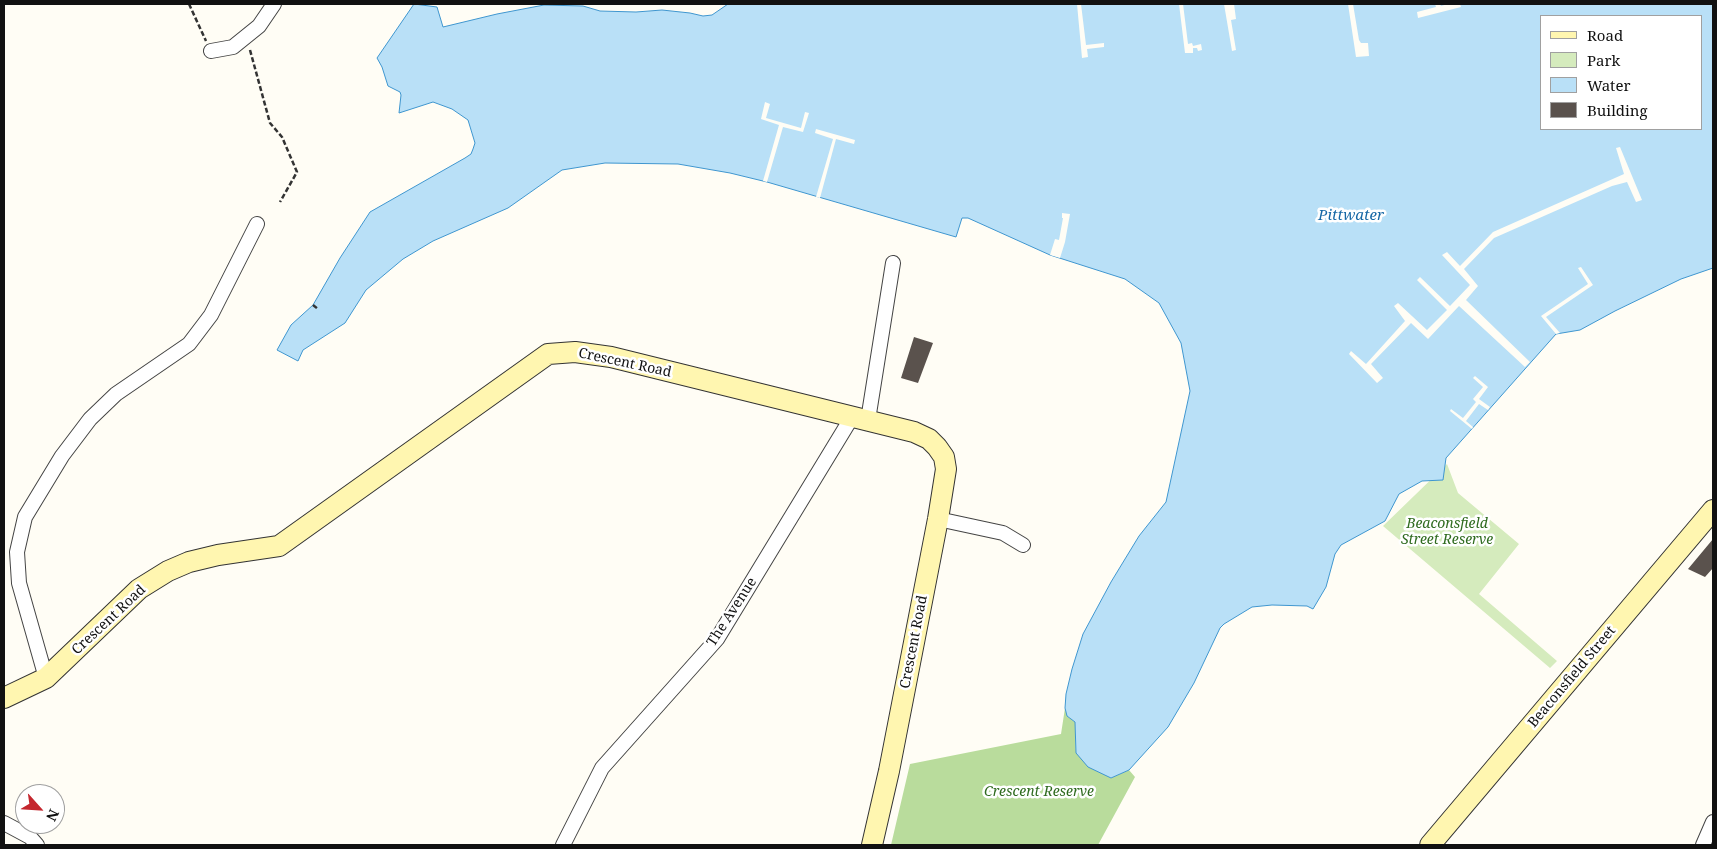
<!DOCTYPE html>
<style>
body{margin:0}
#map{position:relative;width:1717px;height:849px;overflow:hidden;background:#fffdf5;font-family:"Noto Serif",serif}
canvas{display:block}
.frame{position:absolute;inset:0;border:5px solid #111;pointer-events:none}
.legend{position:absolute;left:1540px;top:15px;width:162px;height:115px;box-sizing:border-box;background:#fff;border:1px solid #a0a0a0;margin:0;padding:6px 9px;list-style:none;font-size:15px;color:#111}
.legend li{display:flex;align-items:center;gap:10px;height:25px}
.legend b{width:25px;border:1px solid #a0a0a0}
.north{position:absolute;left:15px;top:784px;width:50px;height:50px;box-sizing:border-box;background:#fff;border:1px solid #a0a0a0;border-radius:50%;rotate:116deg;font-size:14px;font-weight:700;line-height:20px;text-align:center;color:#111}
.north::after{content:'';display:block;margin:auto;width:18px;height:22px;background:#c4262e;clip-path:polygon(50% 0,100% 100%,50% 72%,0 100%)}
</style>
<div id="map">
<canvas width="1717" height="849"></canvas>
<div class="frame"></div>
<ul class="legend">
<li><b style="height:6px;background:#fff6b0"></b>Road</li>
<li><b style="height:14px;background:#d5ebbd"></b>Park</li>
<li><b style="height:14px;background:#b9e0f7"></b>Water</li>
<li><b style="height:14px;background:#5a524d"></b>Building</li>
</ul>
<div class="north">N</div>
</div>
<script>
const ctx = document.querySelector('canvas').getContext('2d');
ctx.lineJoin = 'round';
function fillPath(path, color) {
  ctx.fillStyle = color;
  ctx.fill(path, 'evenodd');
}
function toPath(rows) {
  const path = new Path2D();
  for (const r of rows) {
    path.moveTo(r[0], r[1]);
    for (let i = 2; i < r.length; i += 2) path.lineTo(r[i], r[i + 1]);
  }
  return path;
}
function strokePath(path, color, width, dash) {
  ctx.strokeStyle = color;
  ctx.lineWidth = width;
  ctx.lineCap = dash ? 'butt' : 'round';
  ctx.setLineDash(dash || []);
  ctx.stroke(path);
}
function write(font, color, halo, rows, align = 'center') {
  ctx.font = font + ' "Noto Serif",serif';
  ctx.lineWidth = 5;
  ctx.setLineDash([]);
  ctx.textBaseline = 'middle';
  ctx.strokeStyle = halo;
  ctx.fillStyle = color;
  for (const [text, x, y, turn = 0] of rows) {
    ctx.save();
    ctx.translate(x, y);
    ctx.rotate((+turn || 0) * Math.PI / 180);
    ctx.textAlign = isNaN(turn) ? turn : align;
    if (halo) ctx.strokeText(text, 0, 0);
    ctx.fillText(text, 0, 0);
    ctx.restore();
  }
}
fillPath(toPath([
 [1447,464,1458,493,1519,544,1479,594,1557,661,1550,668,1383,526]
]), '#d5ebbd');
fillPath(toPath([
 [1065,708,1067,716,1075,722,1076,753,1111,778,1129,770,1135,777,1098,845,891,845,910,764,1061,734]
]), '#b9dc9c');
const water = toPath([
 [414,4,437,7,443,27,497,14,544,5,583,6,600,11,636,12,662,10,690,13,703,16,712,15,728,4,1713,4,1713,268,1681,279,1615,311,1580,330,1556,334,1446,458,1443,480,1422,481,1399,494,1385,521,1341,545,1335,554,1326,587,1313,609,1307,606,1272,605,1252,607,1224,624,1220,628,1194,683,1168,727,1129,770,1111,778,1088,767,1076,753,1075,722,1067,716,1065,708,1066,694,1072,669,1083,634,1111,582,1139,536,1166,502,1190,391,1181,343,1159,303,1125,279,1050,255,968,218,962,218,956,237,767,182,730,173,678,164,605,163,562,170,508,208,433,241,403,259,366,290,345,323,303,350,298,361,277,350,291,325,313,305,340,258,370,212,465,158,471,154,473,149,475,143,468,120,452,109,433,102,399,113,401,95,400,92,388,86,382,67,377,58,414,4],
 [1541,16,1701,16,1701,129,1541,129,1541,16]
]);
fillPath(water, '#b9e0f7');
strokePath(water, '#3f96cf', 1);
fillPath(toPath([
 [1077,4,1081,4,1086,45,1104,43,1104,47,1087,49,1088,57,1082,58],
 [1179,4,1183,4,1188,44,1192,43,1193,46,1201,44,1202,50,1198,51,1197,48,1193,48,1193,53,1185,53],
 [1224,4,1234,4,1236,19,1231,20,1236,50,1232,51],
 [1348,4,1353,4,1359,40,1361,43,1368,43,1369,56,1356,57],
 [1435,4,1440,4,1441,6,1448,4,1460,4,1461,7,1418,18,1417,12,1436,7],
 [765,102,770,104,766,118,801,128,805,112,809,113,803,132,783,127,767,182,763,181,779,125,761,119],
 [816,129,855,140,854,144,836,139,820,198,816,197,833,139,815,133],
 [1620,147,1642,200,1636,202,1627,182,1612,186,1494,238,1464,269,1478,286,1466,300,1530,362,1525,367,1459,306,1428,339,1411,323,1371,364,1383,378,1377,383,1349,354,1351,351,1366,364,1405,321,1394,306,1398,303,1427,330,1447,310,1417,280,1420,277,1450,306,1470,285,1442,255,1447,252,1460,266,1493,232,1624,174,1616,148],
 [1062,213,1070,214,1065,242,1060,258,1050,255,1055,239,1059,240,1063,218,1062,218],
 [1581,267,1593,285,1546,317,1560,333,1556,334,1541,316,1588,284,1578,268],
 [1475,376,1488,387,1479,399,1490,407,1488,410,1479,404,1466,421,1473,427,1472,429,1450,411,1451,409,1463,418,1476,402,1473,399,1483,387,1473,378]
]), '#fffdf5');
fillPath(toPath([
 [914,337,933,343,918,383,901,378],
 [1713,539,1713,568,1705,577,1688,569]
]), '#5a524d');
const street = toPath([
 [211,51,233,47,259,26,274,4],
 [868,420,893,263],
 [938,519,1003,533,1023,545],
 [46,678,19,583,17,552,25,517,62,456,90,419,116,394,189,344,211,315,257,224],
 [4,823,30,837,37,845],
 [563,845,602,768,717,639,852,417],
 [1703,845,1713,822]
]);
const secondary = toPath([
 [4,698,46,678,139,589,168,571,189,562,218,555,279,546,548,354,575,352,611,357,914,432,929,439,937,447,944,457,946,469,938,519,889,771,872,845],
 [1430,845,1713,510]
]);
strokePath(street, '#444', 16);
strokePath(secondary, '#333', 22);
strokePath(toPath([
 [189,4,206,41],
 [250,50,270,123,282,137,297,172,280,202],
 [313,305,318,309]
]), '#333', 2.5, [5, 2.5]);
strokePath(street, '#fff', 14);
strokePath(secondary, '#fff6b0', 20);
write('14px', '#111', '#fff', [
 ["Crescent Road",625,363,12],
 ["The Avenue",732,612,-57],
 ["Crescent Road",109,620,-43],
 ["Crescent Road",914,642,-79],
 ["Beaconsfield Street",1572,677,-50]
]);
write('italic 14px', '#2f6b1f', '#fff', [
 ["Beaconsfield",1447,524],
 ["Street Reserve",1447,540],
 ["Crescent Reserve",1039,792]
]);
write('italic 15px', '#1768a6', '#fff', [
 ["Pittwater",1351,216]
]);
</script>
